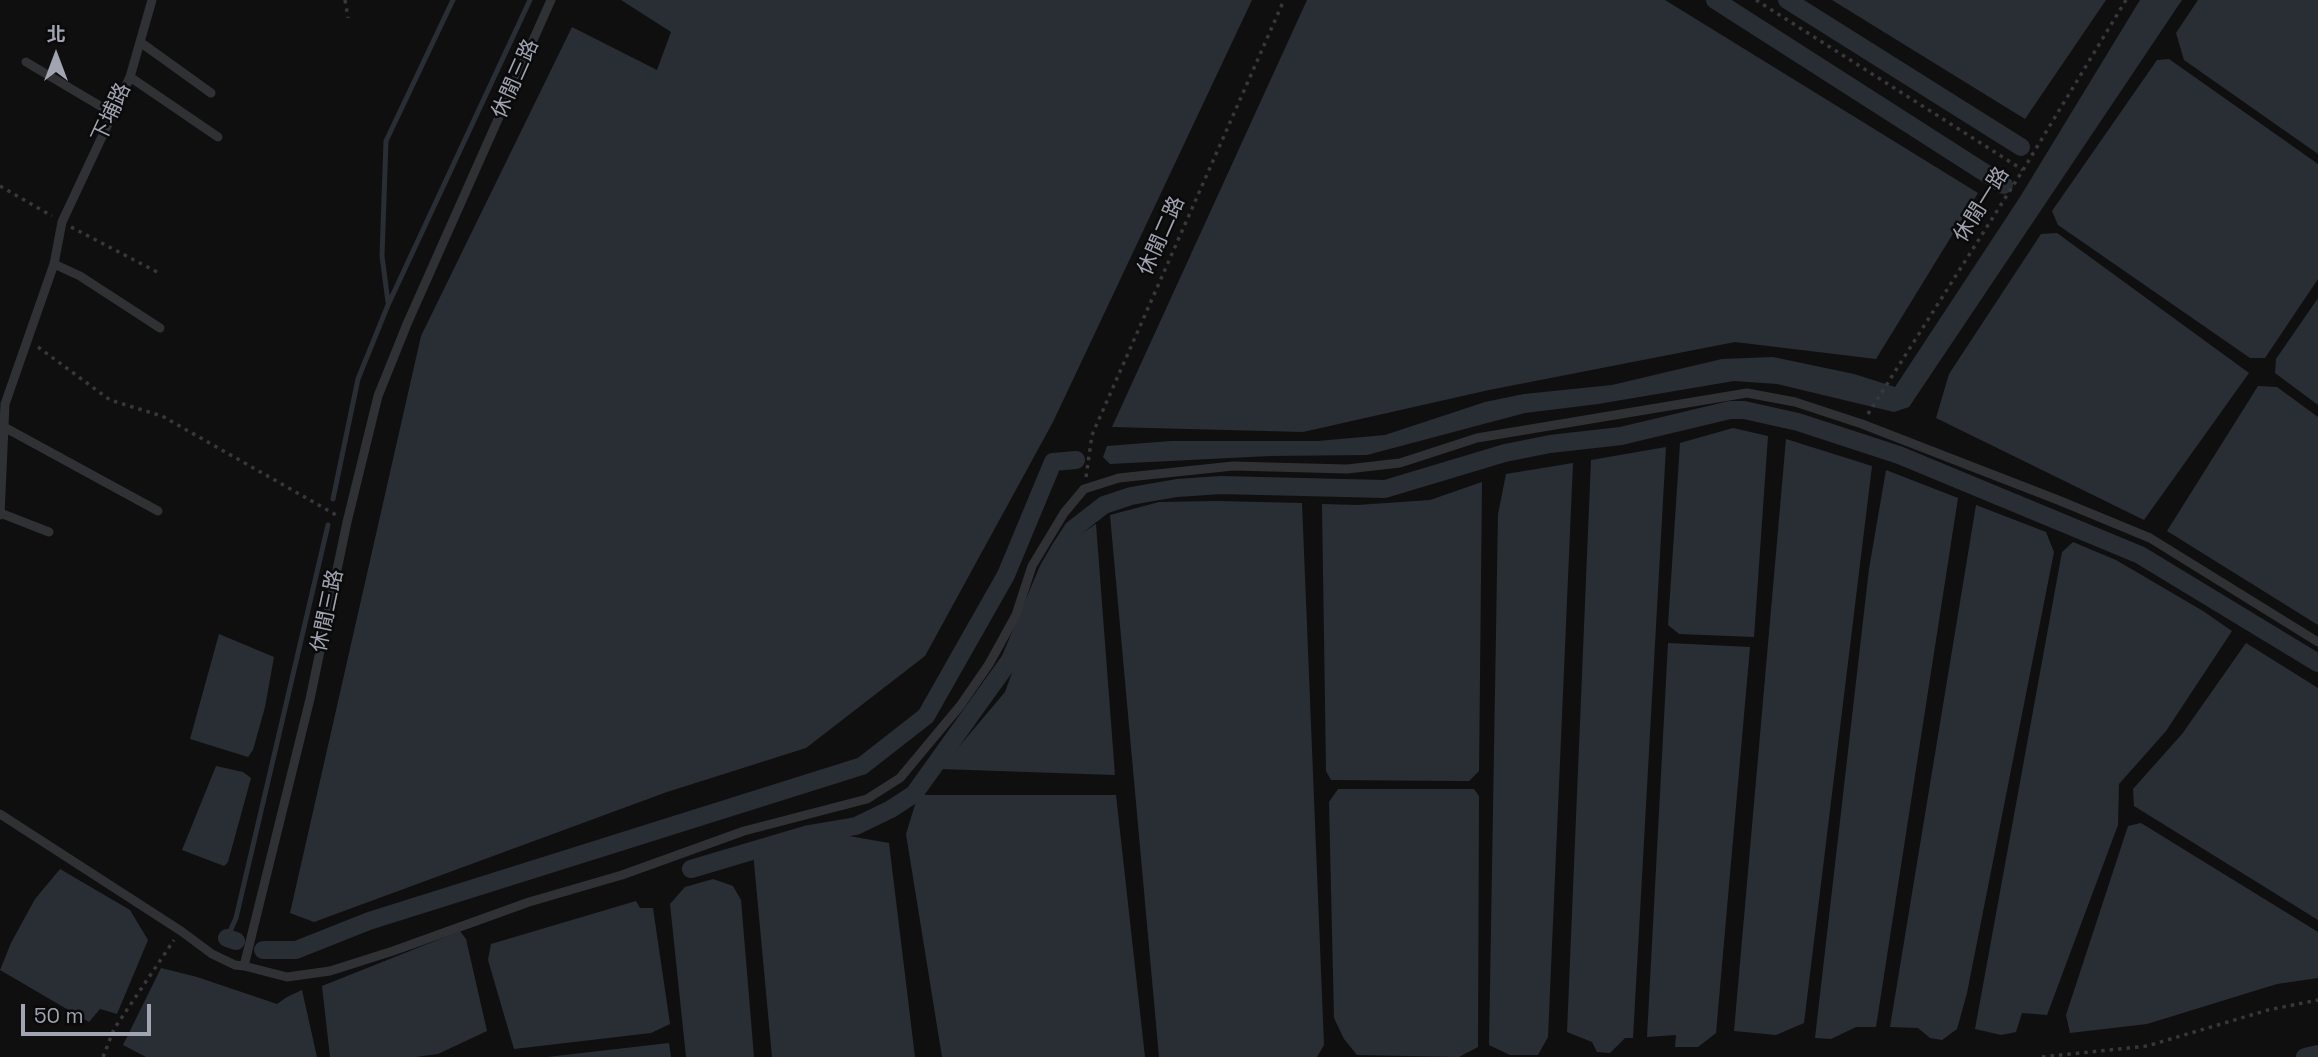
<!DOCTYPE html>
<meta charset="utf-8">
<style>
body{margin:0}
#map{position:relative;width:2318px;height:1057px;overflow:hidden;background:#0f0f10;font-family:"Space Grotesk","Noto Sans TC",sans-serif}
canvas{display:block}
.north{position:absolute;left:21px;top:21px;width:70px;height:70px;-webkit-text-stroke:5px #0a0a0b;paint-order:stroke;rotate:0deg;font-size:19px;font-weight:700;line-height:28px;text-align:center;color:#a1a4b1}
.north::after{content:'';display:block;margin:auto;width:24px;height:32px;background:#a1a4b1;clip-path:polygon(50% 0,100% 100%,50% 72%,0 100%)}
.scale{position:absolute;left:21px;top:1004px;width:130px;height:32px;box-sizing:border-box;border:4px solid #a1a4b1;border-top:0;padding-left:9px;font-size:21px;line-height:24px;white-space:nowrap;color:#a1a4b1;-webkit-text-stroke:5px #0a0a0b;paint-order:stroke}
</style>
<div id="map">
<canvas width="2318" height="1057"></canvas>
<div class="north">北</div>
<div class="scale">50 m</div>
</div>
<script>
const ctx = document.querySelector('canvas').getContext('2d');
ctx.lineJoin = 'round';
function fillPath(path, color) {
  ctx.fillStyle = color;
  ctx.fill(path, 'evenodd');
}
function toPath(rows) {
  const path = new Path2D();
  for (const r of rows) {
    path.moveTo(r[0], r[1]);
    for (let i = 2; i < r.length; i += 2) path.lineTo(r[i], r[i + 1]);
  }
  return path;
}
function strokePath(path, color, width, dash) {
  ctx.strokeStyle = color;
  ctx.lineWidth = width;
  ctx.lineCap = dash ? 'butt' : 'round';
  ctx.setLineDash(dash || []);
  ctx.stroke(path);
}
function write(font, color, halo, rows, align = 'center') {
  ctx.font = font + ' "Space Grotesk","Noto Sans TC",sans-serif';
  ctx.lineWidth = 5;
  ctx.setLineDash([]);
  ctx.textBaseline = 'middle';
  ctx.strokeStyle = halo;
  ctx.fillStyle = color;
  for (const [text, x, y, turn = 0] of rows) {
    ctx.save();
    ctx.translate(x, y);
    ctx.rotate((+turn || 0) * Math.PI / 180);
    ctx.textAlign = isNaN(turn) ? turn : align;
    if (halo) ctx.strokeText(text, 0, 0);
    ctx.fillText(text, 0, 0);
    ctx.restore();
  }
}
fillPath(toPath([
 [621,0,1252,0,1053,422,925,656,806,748,667,792,314,922,290,913,421,336,572,27,657,70,671,32],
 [1307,0,1665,0,1978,193,1876,359,1735,342,1489,390,1303,432,1112,427],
 [1832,0,2106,0,2025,119],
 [2140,0,2182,0,1909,407,1894,412,1777,384,1734,381,1598,404,1525,413,1367,455,1270,456,1110,464,1103,457,1107,446,1171,441,1318,441,1385,435,1485,402,1524,394,1612,385,1722,359,1773,357,1854,374,1895,387,2020,197],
 [2198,0,2318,0,2318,154,2184,60,2176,33],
 [2169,59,2318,164,2318,279,2265,358,2250,358,2058,225,2052,211,2157,60],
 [2057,233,2249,373,2144,520,1936,418,1949,374,2041,234],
 [2318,298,2318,405,2275,373,2276,359],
 [2258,386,2277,387,2318,417,2318,625,2167,531],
 [1733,428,1768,436,1754,637,1679,634,1668,625,1680,443],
 [1786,439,1872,466,1804,1023,1776,1035,1734,1031],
 [1666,447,1633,1038,1625,1038,1610,1053,1597,1052,1592,1042,1567,1032,1591,460],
 [1573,463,1548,1037,1538,1055,1510,1055,1489,1045,1498,514,1506,474],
 [1886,470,1958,498,1876,1027,1856,1027,1831,1039,1815,1038,1869,569],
 [1482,482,1479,771,1469,781,1331,780,1326,771,1322,504,1357,505,1430,500],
 [1217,501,1302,503,1324,1045,1317,1057,1159,1057,1110,515,1159,502],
 [1976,505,2046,532,2054,552,1967,993,1957,1029,1942,1040,1930,1038,1918,1028,1890,1027],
 [1096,524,1115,775,940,769,1005,692,1049,572,1079,535],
 [2073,542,2116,560,2203,611,2232,631,2166,731,2119,784,2118,825,2047,1015,2022,1013,2016,1032,2001,1035,1975,1029,2062,552],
 [219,634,274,657,265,707,253,750,248,757,190,739],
 [1668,643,1750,647,1716,1033,1698,1047,1675,1047,1676,1035,1647,1037],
 [2246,643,2318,688,2318,920,2134,806,2133,789,2182,734],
 [216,766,243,772,251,778,228,862,224,866,182,850],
 [1338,789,1474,789,1479,796,1478,1047,1459,1057,1357,1055,1344,1039,1334,1018,1329,802],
 [918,795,1116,795,1145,1057,942,1057,906,834],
 [2141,823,2318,932,2318,978,2277,984,2147,1024,2070,1033,2066,1015,2128,826],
 [826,832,889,843,915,1057,772,1057,753,852],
 [60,869,130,910,148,940,117,1014,100,1009,89,1022,0,970,11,943,35,899],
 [713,879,733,886,741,900,754,1057,686,1057,670,904,685,887],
 [636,901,640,908,653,908,670,1024,651,1033,514,1049,488,960,491,944],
 [460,931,466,939,487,1031,438,1054,416,1057,330,1057,322,986],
 [161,968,197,977,277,1004,287,997,302,990,317,1057,146,1057,123,1045],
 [669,1043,671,1057,547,1057]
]), '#292e35');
strokePath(toPath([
 [388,302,382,256,386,141,453,0],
 [333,499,358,379,388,305,530,0],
 [227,938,236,918,328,525]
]), '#292e35', 5);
strokePath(toPath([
 [1715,0,2004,185],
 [1787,0,2021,147],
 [691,869,809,834,856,826,891,809,914,794,1010,660,1048,570,1060,549,1073,529,1104,505,1131,496,1177,488,1221,485,1385,489,1505,453,1550,444,1621,436,1730,410,1744,410,1798,422,1899,455,2140,555,2318,663],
 [227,938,236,941],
 [263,950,296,950,369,921,862,766,926,716,1006,575,1053,462,1076,460],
 [2305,1057,2318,1054]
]), '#292e35', 18);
strokePath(toPath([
 [345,0,348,18],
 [1756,0,2023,170],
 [0,186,52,216],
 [71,227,159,273],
 [38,347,110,400,162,416,338,516],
 [1868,414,2023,170,2126,0],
 [1086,477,1092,435,1284,0],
 [103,1057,114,1029,174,940],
 [2042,1057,2147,1046,2268,1010,2318,1000]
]), '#37373c', 3.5, [3.5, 5]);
strokePath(toPath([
 [140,42,211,93],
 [26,62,112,113],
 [130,77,218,137],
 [54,264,80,276,160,328],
 [4,427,158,511],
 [0,513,49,532],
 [0,515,5,404,54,264,62,222,130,77,152,0],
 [0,814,181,931,212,954,235,965,244,966,310,699,347,522,378,396,407,324,551,0],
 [244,966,287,977,330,971,393,951,529,902,622,875,744,831,867,799,900,778,960,706,989,664,1016,615,1032,566,1064,513,1084,489,1119,478,1233,466,1347,469,1400,463,1477,438,1747,393,1795,402,1862,424,2058,500,2150,538,2318,642]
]), '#303135', 9);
write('21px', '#a1a4b1', '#0a0a0b', [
 ["休閒三路",516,79,-66],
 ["下埔路",112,113,-65],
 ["休閒一路",1982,205,-58],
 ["休閒二路",1162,236,-66],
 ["休閒三路",328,611,-78]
]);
</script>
